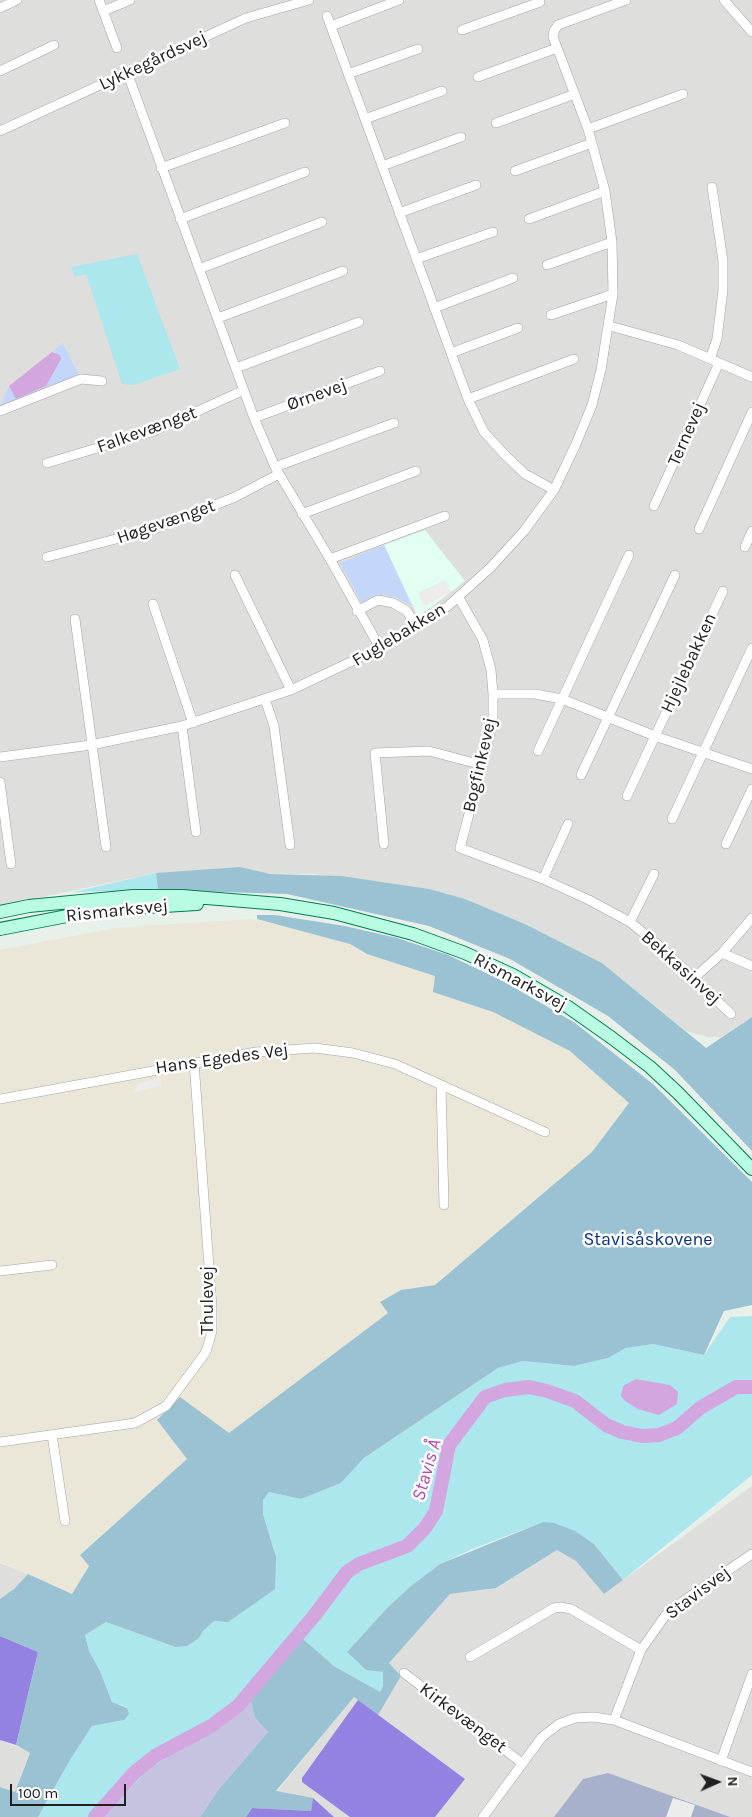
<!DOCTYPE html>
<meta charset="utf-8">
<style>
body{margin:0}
#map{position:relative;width:752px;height:1817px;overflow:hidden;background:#e7f1e9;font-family:Karla,sans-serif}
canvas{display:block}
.north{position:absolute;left:692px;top:1757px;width:50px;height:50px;-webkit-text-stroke:4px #fff;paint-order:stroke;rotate:88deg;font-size:14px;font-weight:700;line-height:20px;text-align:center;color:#202020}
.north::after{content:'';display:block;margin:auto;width:18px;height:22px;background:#202020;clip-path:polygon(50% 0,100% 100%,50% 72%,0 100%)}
.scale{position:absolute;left:10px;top:1784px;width:116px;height:22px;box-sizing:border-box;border:2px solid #202020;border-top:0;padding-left:6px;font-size:15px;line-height:18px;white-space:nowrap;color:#202020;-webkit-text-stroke:4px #fff;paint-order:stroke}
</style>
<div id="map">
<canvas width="752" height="1817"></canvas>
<div class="north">N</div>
<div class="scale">100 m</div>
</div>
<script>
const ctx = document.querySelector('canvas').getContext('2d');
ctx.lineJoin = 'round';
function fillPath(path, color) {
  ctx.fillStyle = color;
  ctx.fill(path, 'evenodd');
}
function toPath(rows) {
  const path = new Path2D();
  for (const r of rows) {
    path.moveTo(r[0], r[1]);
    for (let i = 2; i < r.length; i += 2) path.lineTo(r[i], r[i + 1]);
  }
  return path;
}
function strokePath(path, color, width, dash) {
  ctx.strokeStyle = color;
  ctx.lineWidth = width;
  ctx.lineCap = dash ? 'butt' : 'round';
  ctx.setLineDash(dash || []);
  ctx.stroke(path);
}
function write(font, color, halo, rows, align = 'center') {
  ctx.font = font + ' Karla,sans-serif';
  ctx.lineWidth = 5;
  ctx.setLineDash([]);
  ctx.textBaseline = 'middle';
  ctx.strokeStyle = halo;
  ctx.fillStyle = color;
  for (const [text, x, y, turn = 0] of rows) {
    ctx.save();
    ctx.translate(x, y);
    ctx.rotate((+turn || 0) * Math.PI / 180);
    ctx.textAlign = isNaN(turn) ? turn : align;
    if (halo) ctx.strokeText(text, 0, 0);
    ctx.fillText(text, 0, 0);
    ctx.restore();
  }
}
fillPath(toPath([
 [0,0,752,0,752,1017,721,1037,708,1037,686,1031,602,963,525,924,465,899,313,874,156,873,0,906],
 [752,1486,752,1817,256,1817,354,1697,388,1663,450,1594,496,1588,557,1550,576,1561,604,1594],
 [0,1563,28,1574,14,1589,0,1599],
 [0,1740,30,1752,15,1792,0,1787]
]), '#dededd');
fillPath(toPath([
 [249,919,284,925,350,944,367,954,436,976,433,992,493,1012,570,1051,630,1103,592,1152,435,1285,401,1290,380,1301,388,1313,229,1434,180,1398,157,1420,187,1459,80,1554,89,1565,72,1594,0,1562,0,950,115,928]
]), '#eae6d8');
fillPath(toPath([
 [425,530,465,581,418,617,384,545]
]), '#e2fff2');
fillPath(toPath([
 [137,254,180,369,133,385,122,384,86,274,75,277,71,267],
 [156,873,158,890,73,892],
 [752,1316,752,1475,623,1580,594,1544,543,1522,472,1549,440,1564,412,1585,388,1607,347,1652,366,1670,383,1672,383,1686,380,1692,334,1666,302,1638,255,1718,268,1732,218,1790,200,1817,38,1817,71,1757,92,1726,124,1720,127,1707,112,1702,100,1671,89,1651,85,1635,106,1622,174,1647,199,1638,203,1631,214,1621,220,1622,276,1557,263,1514,263,1500,269,1492,301,1499,341,1483,364,1458,498,1368,523,1361,574,1366,608,1358,626,1348,653,1344,704,1355,730,1317]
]), '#abe7ec');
fillPath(toPath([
 [240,867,270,874,341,876,429,889,465,899,525,924,602,963,706,1048,752,1017,752,1151,675,1070,608,1016,510,959,429,926,287,894,158,890,156,873],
 [257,915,275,915,345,926,397,938,448,955,505,982,575,1023,653,1084,752,1182,752,1305,724,1311,704,1355,653,1344,626,1348,608,1358,574,1366,523,1361,498,1368,364,1458,341,1483,301,1499,269,1492,263,1500,263,1514,276,1557,275,1589,228,1622,214,1621,203,1631,199,1638,187,1646,175,1647,106,1622,85,1635,89,1651,100,1671,112,1702,127,1708,129,1714,124,1720,92,1726,71,1758,38,1817,0,1817,0,1787,15,1792,30,1753,16,1745,38,1652,0,1636,0,1599,14,1589,28,1574,72,1594,89,1566,80,1555,187,1459,157,1420,180,1397,229,1433,388,1313,380,1302,401,1290,435,1285,592,1152,629,1103,570,1051,493,1012,433,992,435,976,367,954,350,944,257,919],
 [543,1522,554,1523,575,1531,594,1544,623,1580,604,1594,576,1561,557,1550,496,1588,450,1594,389,1663,401,1676,378,1715,354,1697,276,1791,313,1798,311,1811,252,1808,246,1817,200,1817,218,1790,268,1732,255,1718,250,1698,256,1684,296,1637,302,1638,334,1666,380,1692,383,1686,383,1672,366,1670,347,1652,388,1607,412,1585,440,1564]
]), '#9ac2d2');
fillPath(toPath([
 [250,1698,255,1718,268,1732,218,1790,200,1817,103,1817,149,1769,221,1724]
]), '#c6c3e0');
fillPath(toPath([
 [608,1773,730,1817,554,1817,583,1779]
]), '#a7b1cb');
fillPath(toPath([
 [63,343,81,379,0,407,9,386,16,399,46,386,61,359,55,352,52,352],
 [384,545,412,606,397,598,383,594,362,603,340,563]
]), '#c3d7fb');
fillPath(toPath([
 [0,1636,38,1652,16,1745,0,1740],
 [358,1700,465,1779,435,1817,350,1817,302,1782,302,1778],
 [313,1798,334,1817,246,1817,252,1808,311,1811]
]), '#9482e2');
fillPath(toPath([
 [445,580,451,592,424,606,418,593],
 [160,1078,161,1086,133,1093,139,1083],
 [673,1798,695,1805,691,1817,666,1817]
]), '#ececec');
fillPath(toPath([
 [52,352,60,355,61,359,46,386,16,399,9,386],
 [636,1379,670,1385,678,1392,677,1404,659,1415,638,1409,625,1401,621,1396,623,1386]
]), '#d4a6e0');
strokePath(toPath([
 [95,1817,134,1773,155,1756,211,1726,238,1706,314,1616,347,1572,359,1564,407,1546,425,1528,436,1511,449,1445,485,1397,505,1390,529,1387,547,1391,575,1401,606,1425,622,1432,642,1436,659,1435,677,1428,700,1408,736,1387,752,1387]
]), '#d4a6e0', 14);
const minor = toPath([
 [99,0,117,48],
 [724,0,752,32],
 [0,8,17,0],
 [103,11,130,0],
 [327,16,468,399,484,432,504,454,525,474,554,490],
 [331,26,399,0],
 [462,30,540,2],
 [0,71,54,45],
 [127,72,254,418,275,467,330,559,380,648],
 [348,74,418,49],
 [478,77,557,48],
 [365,119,442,91],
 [496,123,575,94],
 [588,129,683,94],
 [0,131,246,18,309,0],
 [382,166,461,137],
 [161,168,285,123],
 [515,171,592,143],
 [399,213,476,185],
 [180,219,305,172],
 [529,219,605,191],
 [416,259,493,232],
 [547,265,612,242],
 [199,269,322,222],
 [434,308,513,278],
 [551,315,613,294],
 [218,318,343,271],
 [610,326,678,345,752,377],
 [451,353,518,328],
 [710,359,717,339,723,290,723,261,712,187],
 [236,368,359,322],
 [468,399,574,359],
 [0,411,81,379,102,381],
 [254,418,380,371],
 [47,463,154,431,244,390],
 [275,467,394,423],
 [654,506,719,363],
 [302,514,416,471],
 [699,529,752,412],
 [745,547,752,531],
 [47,557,154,529,235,497,279,474],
 [330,559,445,516],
 [235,575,291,690],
 [459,598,483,640,491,670,493,694,493,717,488,742,460,848,543,879,589,900,630,922,662,948,731,1014],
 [153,604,193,723],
 [357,611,378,600,393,603,407,611,416,627],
 [75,619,106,847],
 [493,694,535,694,562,699,655,736,752,769],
 [265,699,274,726,290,845],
 [182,726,196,832],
 [538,751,629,555],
 [0,757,91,745,182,726,291,690,380,648,448,606,491,567,524,531,554,490,576,444,592,405,601,370,613,294,612,242,605,191,588,129,553,37,554,31,558,25,626,0],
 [581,775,675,575],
 [0,782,11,864],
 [627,796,723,591],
 [672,819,752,648],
 [384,844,375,753,429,751,482,765],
 [726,844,752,789],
 [543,879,568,824],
 [630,922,654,874],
 [722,953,752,966],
 [694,978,722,953,752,918],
 [441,1085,444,1205],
 [0,1099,256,1052,315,1048,353,1053,395,1064,545,1132],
 [0,1271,52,1265],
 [52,1435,65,1521],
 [0,1442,135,1423,166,1406,206,1352,212,1331,212,1308,194,1062],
 [470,1657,554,1608,561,1607,571,1609,641,1650],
 [404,1673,522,1763],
 [614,1720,641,1650,665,1616,679,1604,752,1554],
 [721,1761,752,1674],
 [483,1817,542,1737,559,1724,575,1718,593,1717,614,1720,752,1772]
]);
const secondary = toPath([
 [0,912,29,906,133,896,182,896,280,904,334,913,413,934,465,953,513,975,568,1007,612,1038,650,1067,678,1093,752,1169],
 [0,929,98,910,197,904]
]);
strokePath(minor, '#a4a4a4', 10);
strokePath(secondary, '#017d55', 14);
strokePath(minor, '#fff', 9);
strokePath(secondary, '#bafce3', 12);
write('18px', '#202020', '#fff', [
 ["Lykkegårdsvej",153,61,-25],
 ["Ørnevej",317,395,-20],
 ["Falkevænget",147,430,-20],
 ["Ternevej",687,434,-66],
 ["Høgevænget",166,522,-19],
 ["Fuglebakken",399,635,-31],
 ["Hjejlebakken",689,663,-65],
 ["Bogfinkevej",480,765,-77],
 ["Rismarksvej",117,911,-6],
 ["Bekkasinvej",681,968,42],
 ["Rismarksvej",520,982,28],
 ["Hans Egedes Vej",222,1059,-8],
 ["Thulevej",208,1300,-90],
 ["Stavisvej",698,1593,-37],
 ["Kirkevænget",463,1718,37]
]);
write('18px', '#083385', '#fff', [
 ["Stavisåskovene",648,1240]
]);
write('italic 19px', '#b448ad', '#fff', [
 ["Stavis Å",427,1470,-74]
]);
</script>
